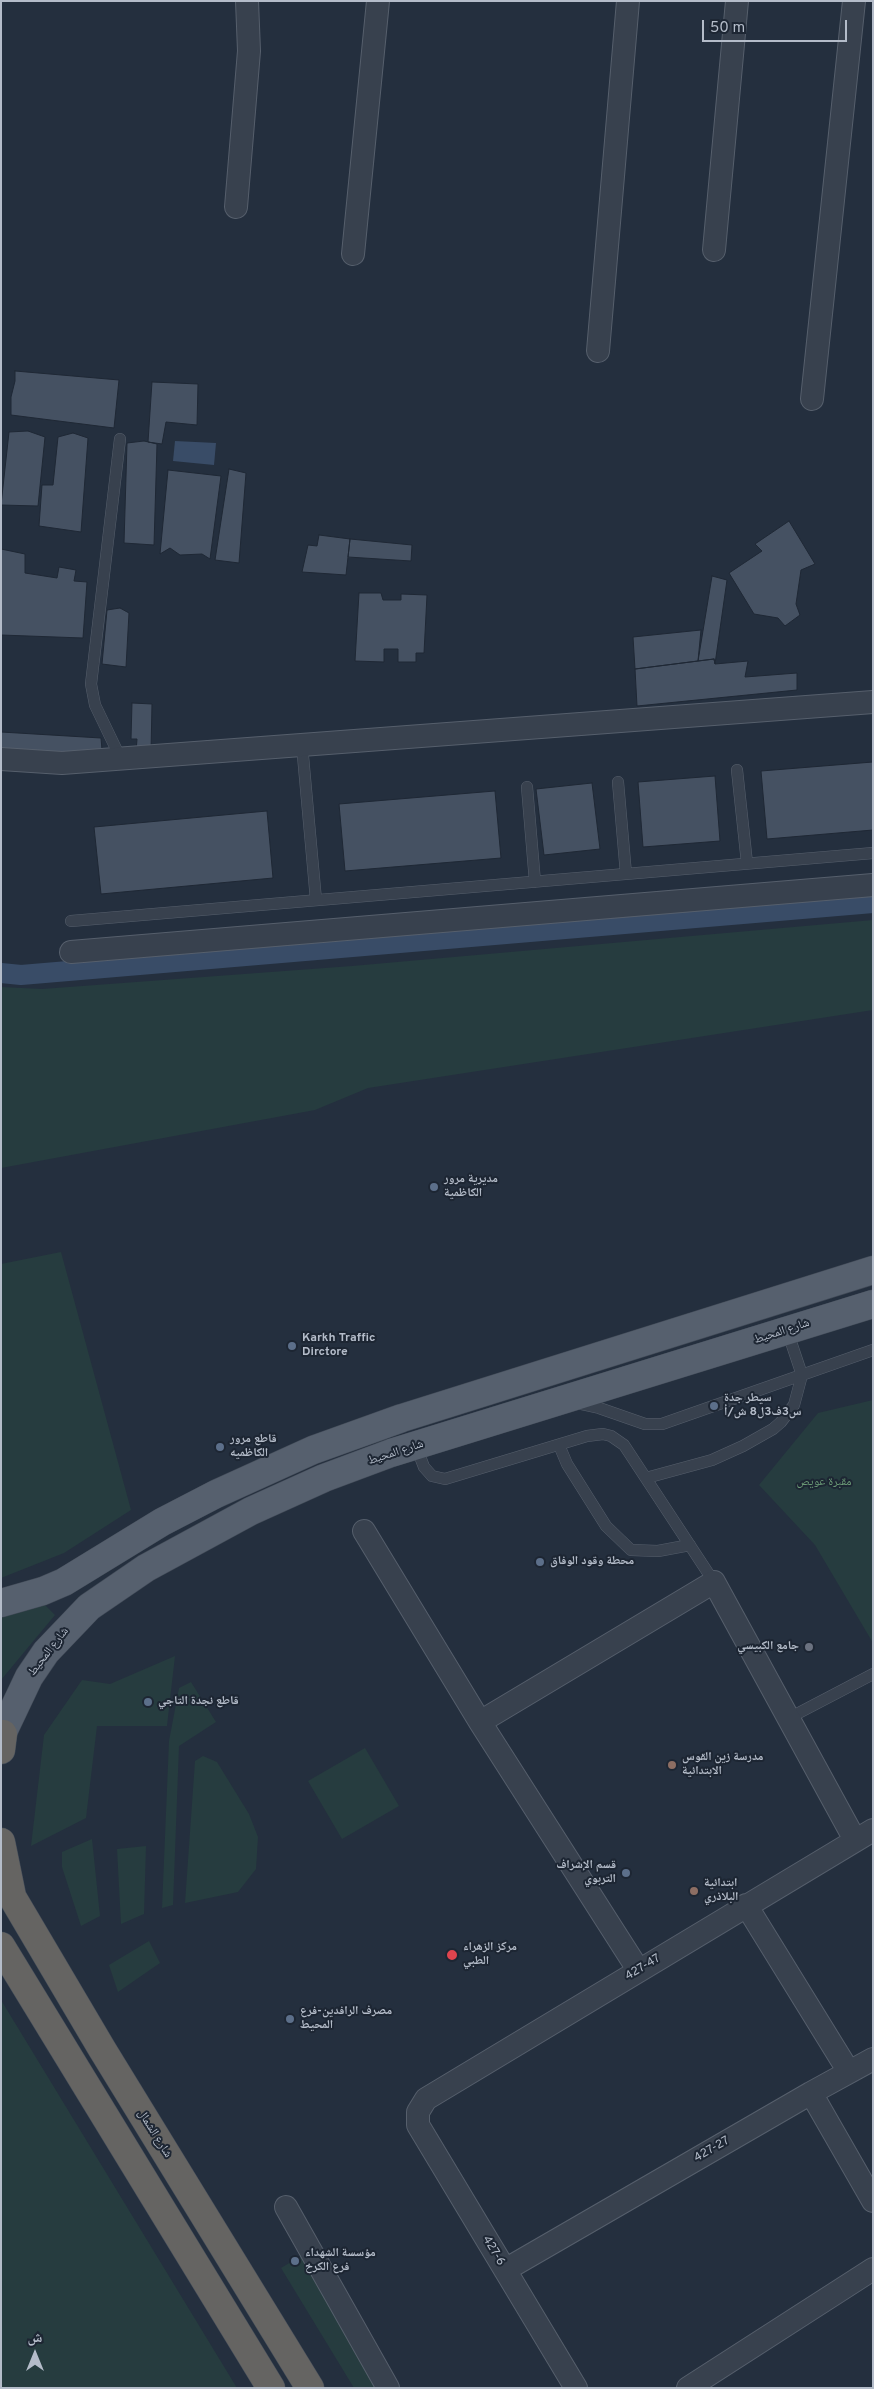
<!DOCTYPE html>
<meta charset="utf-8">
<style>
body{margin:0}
#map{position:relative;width:874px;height:2389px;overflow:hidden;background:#242f3e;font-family:Overpass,"Noto Naskh Arabic",sans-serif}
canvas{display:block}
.frame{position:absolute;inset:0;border:2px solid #b4bcc9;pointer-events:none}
.north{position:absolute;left:10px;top:2329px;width:50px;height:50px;-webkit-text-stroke:4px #1d2633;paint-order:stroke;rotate:0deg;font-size:14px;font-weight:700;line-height:20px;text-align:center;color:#b4bcc9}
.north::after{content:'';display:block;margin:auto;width:18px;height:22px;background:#b4bcc9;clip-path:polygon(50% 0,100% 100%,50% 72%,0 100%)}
.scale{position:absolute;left:702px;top:20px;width:145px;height:22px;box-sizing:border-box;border:2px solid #b4bcc9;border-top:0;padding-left:6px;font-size:15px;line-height:18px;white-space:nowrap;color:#b4bcc9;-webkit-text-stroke:4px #1d2633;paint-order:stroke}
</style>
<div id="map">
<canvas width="874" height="2389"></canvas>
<div class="frame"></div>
<div class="north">ش</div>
<div class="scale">50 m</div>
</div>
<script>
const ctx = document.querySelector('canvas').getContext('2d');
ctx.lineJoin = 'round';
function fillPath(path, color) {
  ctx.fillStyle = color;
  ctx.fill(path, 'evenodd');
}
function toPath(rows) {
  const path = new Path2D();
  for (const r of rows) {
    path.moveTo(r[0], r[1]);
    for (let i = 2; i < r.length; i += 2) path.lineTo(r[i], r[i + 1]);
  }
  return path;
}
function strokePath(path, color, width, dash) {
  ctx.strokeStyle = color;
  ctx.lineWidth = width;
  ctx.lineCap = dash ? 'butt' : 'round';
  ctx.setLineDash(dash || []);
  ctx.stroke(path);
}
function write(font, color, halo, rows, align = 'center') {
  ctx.font = font + ' Overpass,"Noto Naskh Arabic",sans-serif';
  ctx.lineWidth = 4;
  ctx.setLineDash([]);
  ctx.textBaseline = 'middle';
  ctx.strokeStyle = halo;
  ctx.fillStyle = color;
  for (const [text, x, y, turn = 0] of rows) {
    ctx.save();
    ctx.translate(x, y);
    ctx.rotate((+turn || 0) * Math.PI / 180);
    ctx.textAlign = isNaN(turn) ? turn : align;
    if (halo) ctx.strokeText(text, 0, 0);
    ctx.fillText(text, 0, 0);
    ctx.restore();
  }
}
fillPath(toPath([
 [873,920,873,1010,368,1088,315,1110,1,1168,1,987,42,989,352,966],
 [61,1252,131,1510,64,1553,1,1578,1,1264],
 [873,1400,873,1643,815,1545,759,1485,818,1413],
 [44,1604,55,1615,1,1680,1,1618],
 [175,1656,167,1726,97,1726,86,1818,31,1846,44,1735,82,1680,110,1684],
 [191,1682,216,1722,179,1746,173,1905,162,1908,169,1741,179,1688],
 [365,1748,399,1806,342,1839,308,1781],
 [203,1756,217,1762,249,1814,258,1837,256,1869,238,1892,185,1903,195,1761],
 [92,1839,100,1916,81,1926,62,1867,62,1852],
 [146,1846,144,1914,121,1924,117,1849],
 [149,1941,160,1963,118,1992,109,1965],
 [1,2000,237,2388,1,2388],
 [306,2253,389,2388,354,2388,281,2268]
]), '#263c3f');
fillPath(toPath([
 [175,441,216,443,214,465,173,461]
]), '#394c67');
strokePath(toPath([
 [1,973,21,975,873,903]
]), '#394c67', 20);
const building = toPath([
 [15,371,119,380,114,428,11,415,11,397,15,381,15,371],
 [152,382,198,384,197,425,166,422,162,444,148,442,152,382],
 [28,431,45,437,38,506,1,505,9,432,28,431],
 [73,433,88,438,81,532,39,526,42,485,53,485,58,437,73,433],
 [144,441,157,444,154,545,124,543,127,443,144,441],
 [229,469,246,473,239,563,215,560,229,469],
 [168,470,221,476,210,559,202,554,180,555,170,548,160,554,168,470],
 [789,521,815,564,801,570,796,604,800,615,785,626,778,618,754,614,729,573,762,551,755,544,789,521],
 [319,535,350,539,346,575,302,572,308,545,317,546,319,535],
 [350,539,412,545,411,561,348,557,350,539],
 [1,549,25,554,25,573,57,578,59,567,76,570,74,581,87,582,83,638,1,635,1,549],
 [712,576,727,580,715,664,714,659,698,661,712,576],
 [359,593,381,593,383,600,401,600,401,594,427,595,424,653,416,653,416,662,398,662,398,649,384,649,384,662,355,661,359,593],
 [120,608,129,613,126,667,102,664,107,610,120,608],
 [701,630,698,661,635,669,633,637,701,630],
 [714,659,715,664,748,661,745,677,797,673,797,690,637,706,635,669,714,659],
 [132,703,152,704,151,752,136,752,137,739,131,739,132,703],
 [1,732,101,738,102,750,94,755,1,751,1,732],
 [873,762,873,830,767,839,761,771,873,762],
 [715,776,720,841,643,847,638,782,715,776],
 [592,783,600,849,544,855,536,789,592,783],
 [495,791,501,858,345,871,339,804,495,791],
 [267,811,273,878,101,894,94,827,267,811]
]);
fillPath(building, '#455162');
strokePath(building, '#1f2835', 1);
const service = toPath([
 [120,439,91,684,95,705,121,759],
 [302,745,316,900],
 [737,770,747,863],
 [618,782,626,874],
 [527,787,535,882],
 [71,921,873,853],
 [576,1403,599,1408,645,1424,662,1424,873,1350],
 [559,1445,567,1464,606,1526,631,1550,658,1551,690,1545],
 [416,1446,424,1467,432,1476,445,1479,587,1436,603,1434,611,1436,624,1445,714,1582],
 [646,1478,712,1460,743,1446,773,1429,781,1422,794,1405,802,1375,787,1330],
 [789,1718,873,1674]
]);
const minor = toPath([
 [236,207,249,51,247,1],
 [714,250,737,1],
 [353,254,378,1],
 [598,351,628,1],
 [812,399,854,1],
 [1,759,62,763,873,702],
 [71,952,873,885],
 [364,1531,480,1722,639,1971],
 [480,1722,714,1582,855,1840],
 [746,1905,849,2072],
 [811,2093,873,2059],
 [286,2207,388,2388],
 [505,2270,811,2093,873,2201],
 [576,2388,418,2125,418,2112,426,2099,873,1830],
 [688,2388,873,2269]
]);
const primary = toPath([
 [1,1603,43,1591,64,1582,162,1522,216,1494,313,1450,402,1418,873,1270],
 [1,1736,29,1677,46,1652,89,1607,146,1568,251,1511,324,1478,391,1453,873,1304]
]);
const trunk = toPath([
 [1,1750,3,1734],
 [1,1842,12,1896],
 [1,1878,102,2049,310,2388],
 [1,1946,271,2388]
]);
strokePath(service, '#565f6c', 12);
strokePath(minor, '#565f6c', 24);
strokePath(primary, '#414a57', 29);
strokePath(trunk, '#434c59', 29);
strokePath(service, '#38414e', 11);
strokePath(minor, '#38414e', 22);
strokePath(primary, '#56606e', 28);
strokePath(trunk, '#656462', 28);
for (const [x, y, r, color] of [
 [434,1187,5,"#5c6f8a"],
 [292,1346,5,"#5c6f8a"],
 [714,1406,5,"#5c6f8a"],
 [220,1447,5,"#5c6f8a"],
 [540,1562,5,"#5c6f8a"],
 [809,1647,5,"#6b7280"],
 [148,1702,5,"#5c6f8a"],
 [672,1765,5,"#8d6e63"],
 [626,1873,5,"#5c6f8a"],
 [694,1891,5,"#8d6e63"],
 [452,1955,6,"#e0444e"],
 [290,2019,5,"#5c6f8a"],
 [295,2261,5,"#5c6f8a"]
]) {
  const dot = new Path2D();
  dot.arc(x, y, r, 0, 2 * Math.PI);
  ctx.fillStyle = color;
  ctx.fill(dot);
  strokePath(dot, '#1d2633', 2);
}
write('bold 12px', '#b4bcc9', '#1d2633', [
 ["مديرية مرور",444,1180],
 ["الكاظمية",444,1194],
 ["Karkh Traffic",302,1339],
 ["Dirctore",302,1353],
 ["سيطر جدة",724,1399],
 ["س3ف3ل8 ش/أ",724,1413],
 ["قاطع مرور",230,1440],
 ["الكاظميه",230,1454],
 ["محطة وقود الوفاق",550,1562],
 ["جامع الكبيسي",799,1647,"right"],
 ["قاطع نجدة التاجي",158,1702],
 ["مدرسة زين القوس",682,1758],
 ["الابتدائية",682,1772],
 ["قسم الإشراف",616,1866,"right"],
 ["التربوي",616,1880,"right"],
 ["ابتدائية",704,1884],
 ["البلاذري",704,1898],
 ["مركز الزهراء",463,1948],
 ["الطبي",463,1962],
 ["مصرف الرافدين-فرع",300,2012],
 ["المحيط",300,2026],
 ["مؤسسة الشهداء",305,2254],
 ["فرع الكرخ",305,2268]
], 'left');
write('12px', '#b4bcc9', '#1d2633', [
 ["شارع المحيط",782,1332,-18],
 ["شارع المحيط",396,1453,-18],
 ["شارع المحيط",49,1652,-52],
 ["427-47",643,1968,-31],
 ["شارع الشمال",154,2134,58],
 ["427-27",712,2150,-30],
 ["427-6",493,2251,59]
]);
write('12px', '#6b9a76', '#1d2633', [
 ["مقبرة عويص",824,1483]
]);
</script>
